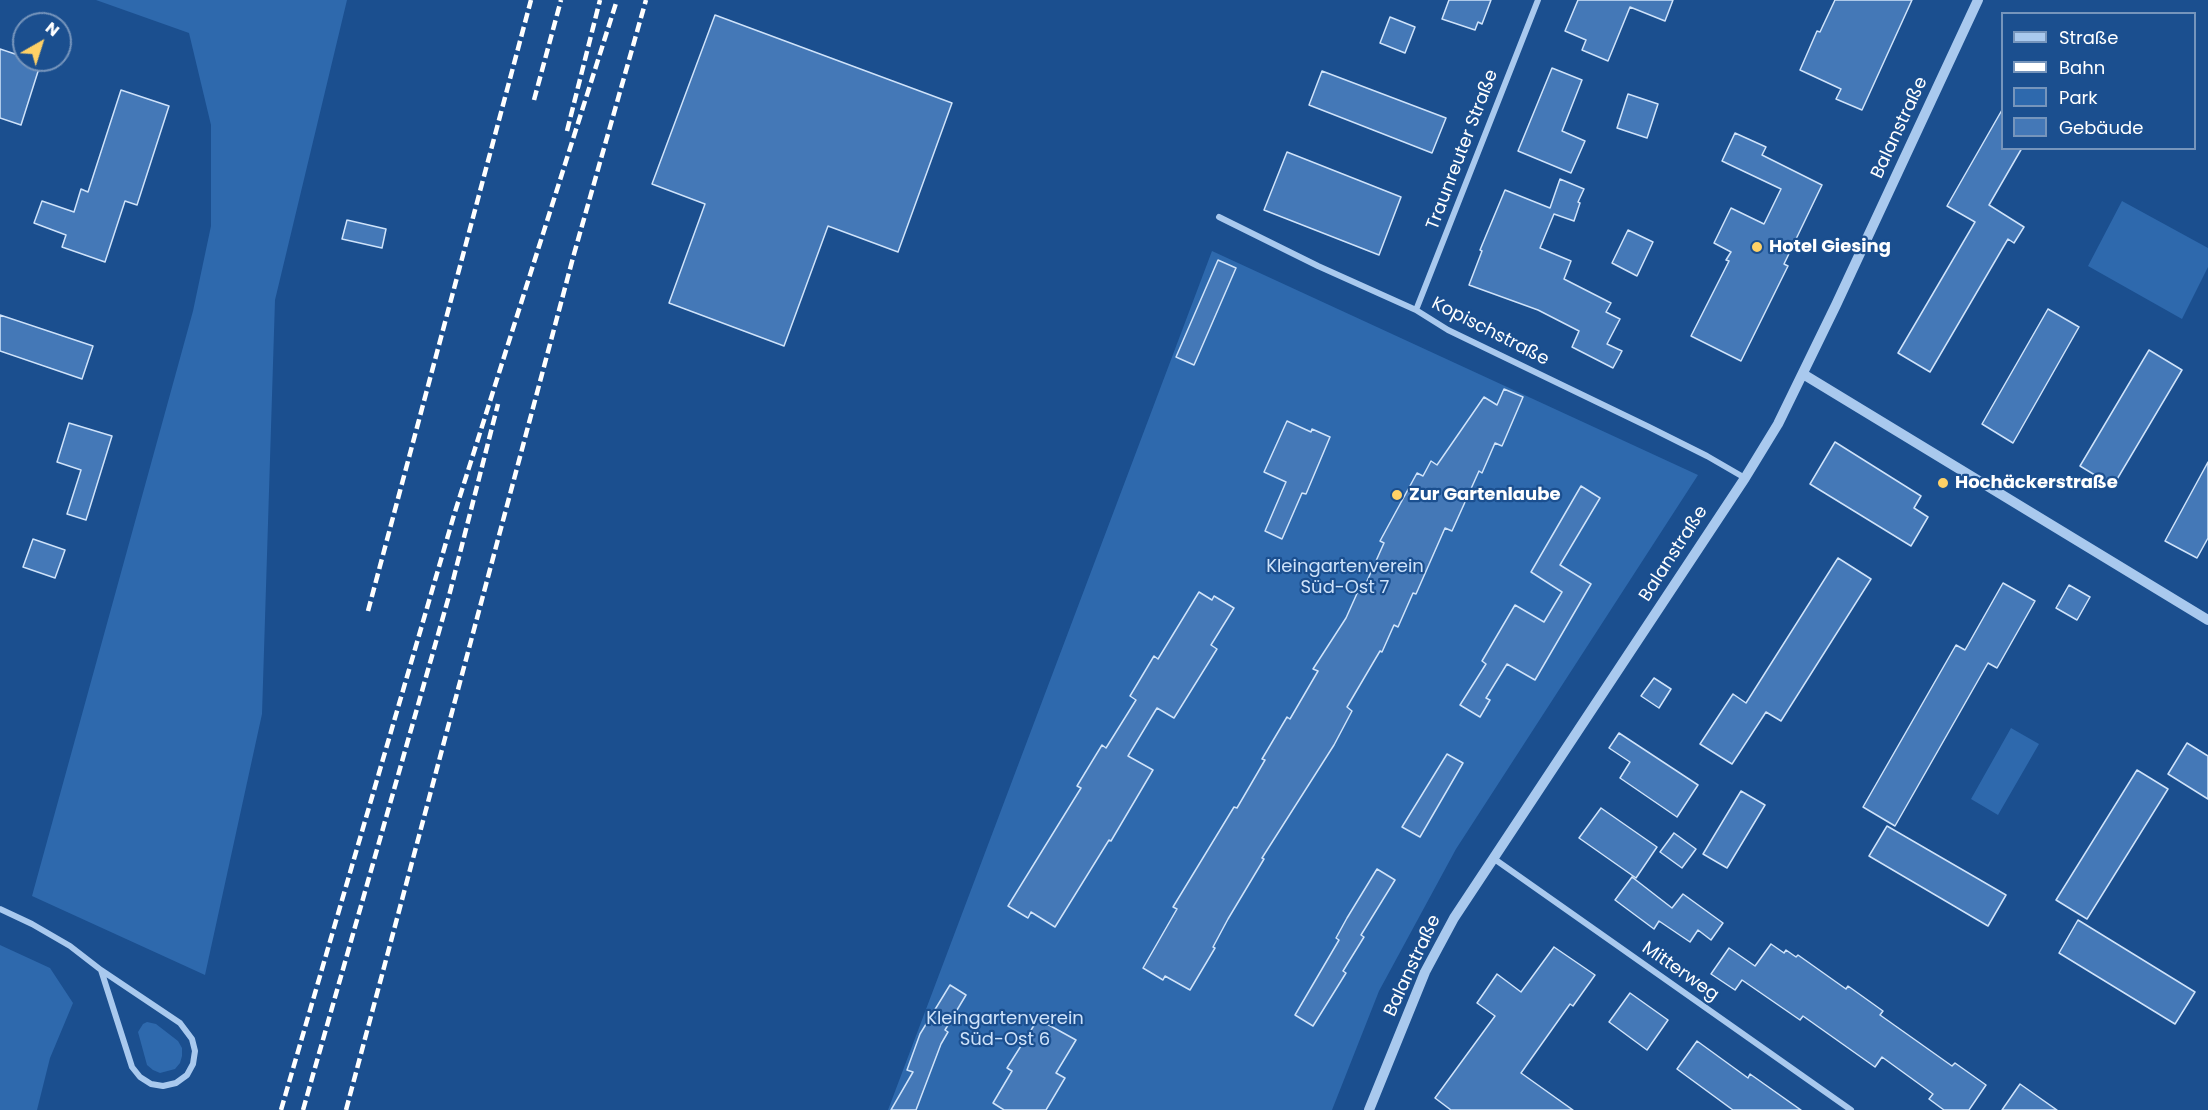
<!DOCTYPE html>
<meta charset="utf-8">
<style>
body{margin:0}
#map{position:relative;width:2208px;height:1110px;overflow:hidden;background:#1b4f8f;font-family:Poppins,sans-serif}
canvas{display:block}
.legend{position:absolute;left:2001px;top:12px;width:195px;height:138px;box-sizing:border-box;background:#1b4f8f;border:2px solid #7695bc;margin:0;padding:8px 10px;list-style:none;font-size:18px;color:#fff}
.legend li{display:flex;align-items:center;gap:12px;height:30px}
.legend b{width:30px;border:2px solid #7695bc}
.north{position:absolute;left:12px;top:12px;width:60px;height:60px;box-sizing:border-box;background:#1b4f8f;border:2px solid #7695bc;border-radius:50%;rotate:39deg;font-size:16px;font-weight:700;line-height:24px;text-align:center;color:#fff}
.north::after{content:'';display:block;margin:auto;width:21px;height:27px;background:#ffd166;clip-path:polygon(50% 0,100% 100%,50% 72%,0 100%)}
</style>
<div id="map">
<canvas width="2208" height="1110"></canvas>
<ul class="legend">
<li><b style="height:8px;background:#a9c9ee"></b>Straße</li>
<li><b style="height:8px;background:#fff"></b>Bahn</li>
<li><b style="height:16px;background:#2e69ad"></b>Park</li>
<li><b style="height:16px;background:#4478b7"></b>Gebäude</li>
</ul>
<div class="north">N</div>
</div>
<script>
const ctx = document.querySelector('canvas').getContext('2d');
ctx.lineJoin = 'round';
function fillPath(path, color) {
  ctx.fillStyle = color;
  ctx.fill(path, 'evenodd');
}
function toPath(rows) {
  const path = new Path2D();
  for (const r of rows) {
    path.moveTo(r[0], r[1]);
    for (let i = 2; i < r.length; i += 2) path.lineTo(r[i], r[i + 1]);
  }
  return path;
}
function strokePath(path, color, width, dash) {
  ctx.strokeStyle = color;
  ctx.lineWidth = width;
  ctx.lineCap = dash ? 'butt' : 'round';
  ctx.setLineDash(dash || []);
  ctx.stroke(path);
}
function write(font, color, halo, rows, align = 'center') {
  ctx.font = font + ' Poppins,sans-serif';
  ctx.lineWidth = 4.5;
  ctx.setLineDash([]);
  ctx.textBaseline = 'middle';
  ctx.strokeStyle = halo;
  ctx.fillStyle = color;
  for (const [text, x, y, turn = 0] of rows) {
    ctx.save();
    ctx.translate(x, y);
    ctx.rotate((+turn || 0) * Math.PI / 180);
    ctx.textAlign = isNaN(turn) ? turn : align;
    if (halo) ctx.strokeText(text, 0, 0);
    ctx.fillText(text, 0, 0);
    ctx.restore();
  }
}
fillPath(toPath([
 [96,0,347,0,275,300,262,714,205,975,32,896,193,311,211,226,211,125,189,33],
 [2122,201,2208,248,2208,267,2182,319,2088,266],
 [1212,251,1698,475,1456,849,1379,991,1332,1110,888,1110],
 [2011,728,2039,744,1998,815,1971,799],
 [0,945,50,968,73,1003,50,1058,37,1110,0,1110],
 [147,1022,156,1024,178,1041,182,1048,182,1056,180,1063,175,1069,160,1073,153,1070,147,1065,138,1032,143,1024]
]), '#2e69ad');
const building = toPath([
 [1449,0,1491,0,1482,24,1478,22,1475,30,1442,19,1449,0],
 [1578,0,1673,0,1665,21,1630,7,1608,61,1582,50,1586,40,1565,31,1578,0],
 [1835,0,1912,0,1862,110,1836,99,1841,89,1800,70,1817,31,1820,32,1835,0],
 [715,15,952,103,898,252,828,226,784,346,669,303,705,204,652,184,715,15],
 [1390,17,1415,27,1405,53,1380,43,1390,17],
 [0,49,24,57,24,60,41,62,21,125,0,118,0,49],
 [1552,68,1582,80,1562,131,1585,141,1571,173,1518,151,1552,68],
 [1322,71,1446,118,1432,153,1309,105,1322,71],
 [121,90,169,106,137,205,125,201,105,262,62,247,66,235,34,223,42,201,74,212,81,189,88,192,121,90],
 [1628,94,1658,104,1647,138,1617,128,1628,94],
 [2002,110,2002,148,2022,148,1989,205,2024,227,2014,243,2008,239,1930,372,1898,353,1975,222,1947,206,2002,110],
 [1735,133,1766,147,1762,155,1822,185,1784,264,1788,266,1741,361,1691,336,1729,261,1726,260,1731,252,1714,243,1731,208,1764,224,1781,189,1722,161,1735,133],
 [1287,152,1401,197,1379,255,1264,210,1287,152],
 [1560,179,1584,189,1578,202,1580,203,1574,221,1554,214,1540,248,1571,261,1564,279,1611,303,1606,312,1620,319,1607,344,1622,351,1613,368,1572,347,1579,331,1538,310,1469,285,1482,251,1480,250,1505,190,1550,208,1560,179],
 [347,220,386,229,382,248,342,239,347,220],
 [1628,230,1653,242,1637,276,1612,263,1628,230],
 [1218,260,1236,268,1194,365,1176,357,1218,260],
 [2048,309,2079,327,2013,443,1982,424,2048,309],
 [0,315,93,346,82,379,0,351,0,315],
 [2149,350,2182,370,2113,486,2080,466,2149,350],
 [1504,389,1523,397,1502,446,1495,443,1482,473,1479,471,1452,531,1445,528,1416,594,1413,593,1398,627,1394,625,1382,652,1380,651,1347,707,1352,711,1334,745,1262,858,1264,859,1228,919,1213,947,1215,948,1190,990,1165,976,1163,980,1143,968,1177,909,1173,907,1234,807,1237,808,1265,760,1262,759,1287,717,1290,719,1318,671,1313,669,1346,618,1359,589,1363,590,1384,543,1380,541,1417,473,1423,476,1431,461,1437,465,1484,397,1497,405,1504,389],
 [1287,421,1311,432,1312,429,1330,437,1306,494,1302,493,1282,539,1265,531,1286,482,1264,472,1287,421],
 [69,423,112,436,86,520,67,514,81,470,57,462,69,423],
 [1835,442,1921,496,1914,508,1928,517,1911,546,1810,484,1835,442],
 [2208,462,2208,538,2197,558,2165,541,2208,462],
 [1581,486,1600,498,1560,565,1591,584,1535,680,1507,664,1486,698,1490,700,1480,717,1460,705,1486,664,1482,661,1515,605,1544,622,1562,592,1531,572,1581,486],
 [33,539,65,550,55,578,23,567,33,539],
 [1838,558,1871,579,1781,721,1766,712,1732,764,1700,744,1733,694,1746,703,1838,558],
 [2003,583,2035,601,1997,668,1988,663,1895,826,1863,807,1956,645,1965,650,2003,583],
 [2069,585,2090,597,2077,620,2056,608,2069,585],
 [1199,592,1212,600,1214,596,1234,608,1211,645,1217,649,1174,718,1157,708,1128,756,1153,770,1111,841,1109,840,1055,927,1031,912,1028,918,1008,906,1081,788,1077,786,1102,745,1106,748,1136,700,1130,696,1154,656,1158,659,1199,592],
 [1654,678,1671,689,1659,708,1641,696,1654,678],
 [1619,733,1698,785,1677,817,1620,778,1630,762,1609,748,1619,733],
 [2187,743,2208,756,2208,799,2168,774,2187,743],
 [1447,754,1463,763,1420,837,1402,827,1447,754],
 [2137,770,2168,789,2087,919,2056,900,2137,770],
 [1741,791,1765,805,1727,868,1703,854,1741,791],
 [1601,808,1657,847,1636,878,1579,838,1601,808],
 [1887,826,2006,895,1988,926,1869,856,1887,826],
 [1674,833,1696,849,1682,868,1660,852,1674,833],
 [1377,869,1395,880,1361,935,1364,937,1343,971,1346,973,1313,1026,1295,1015,1339,940,1336,938,1347,918,1377,869],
 [1632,877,1672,908,1683,894,1723,923,1711,940,1698,930,1690,942,1659,921,1654,929,1615,900,1632,877],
 [2078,920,2195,992,2175,1024,2059,953,2078,920],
 [1771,944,1784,953,1786,950,1796,957,1798,955,1846,989,1848,986,1883,1011,1880,1015,1952,1066,1955,1063,1986,1085,1969,1110,1944,1110,1929,1099,1933,1094,1882,1057,1875,1067,1803,1016,1800,1020,1742,980,1735,990,1711,974,1729,948,1755,966,1771,944],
 [1554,947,1595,975,1573,1006,1570,1004,1521,1073,1573,1110,1451,1110,1435,1098,1495,1016,1477,1003,1497,974,1521,992,1554,947],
 [950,985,966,995,945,1030,948,1032,941,1044,916,1110,891,1110,913,1072,907,1070,920,1034,950,985],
 [1630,993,1668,1020,1647,1050,1609,1022,1630,993],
 [1038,1019,1076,1040,1056,1073,1065,1078,1046,1110,1004,1110,993,1103,1012,1071,1007,1068,1038,1019],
 [1697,1041,1748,1078,1750,1074,1801,1110,1733,1110,1677,1069,1697,1041],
 [2020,1084,2057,1110,2002,1110,2020,1084]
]);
fillPath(building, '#4478b7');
strokePath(building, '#cfe3fa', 1.5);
strokePath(toPath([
 [1219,217,1318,266,1416,310,1448,330,1649,427,1707,456,1745,478],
 [1416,310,1538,0],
 [1493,858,1851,1110],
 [0,909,32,924,70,946,101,970,180,1023,192,1039,195,1051,193,1064,187,1075,176,1083,163,1086,151,1084,140,1077,132,1067,101,970]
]), '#a9c9ee', 6);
strokePath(toPath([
 [1803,374,2208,620],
 [1369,1110,1425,972,1454,918,1745,478,1778,424,1836,305,1978,0]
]), '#a9c9ee', 10);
strokePath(toPath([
 [534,100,561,0],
 [567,131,600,0],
 [368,611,531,0],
 [281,1110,454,515,617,0],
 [303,1110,449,596,498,404],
 [346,1110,574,254,646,0]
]), '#fff', 4.5, [10, 4.5]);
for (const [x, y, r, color] of [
 [1757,247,6,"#ffd166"],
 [1943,483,6,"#ffd166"],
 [1397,495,6,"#ffd166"]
]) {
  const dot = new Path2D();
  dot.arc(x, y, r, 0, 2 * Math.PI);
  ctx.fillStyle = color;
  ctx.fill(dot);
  strokePath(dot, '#1b4f8f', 2);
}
write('18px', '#fff', '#1b4f8f', [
 ["Balanstraße",1900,128,-65],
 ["Traunreuter Straße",1463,150,-69],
 ["Kopischstraße",1490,332,27],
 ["Balanstraße",1674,554,-57],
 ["Balanstraße",1413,966,-65],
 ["Mitterweg",1680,972,35]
]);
write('bold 18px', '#fff', '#1b4f8f', [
 ["Hotel Giesing",1769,247],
 ["Hochäckerstraße",1955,483],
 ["Zur Gartenlaube",1409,495]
], 'left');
write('18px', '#cfe3fa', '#1b4f8f', [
 ["Kleingartenverein",1345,567],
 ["Süd-Ost 7",1345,588],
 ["Kleingartenverein",1005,1019],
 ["Süd-Ost 6",1005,1040]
]);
</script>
